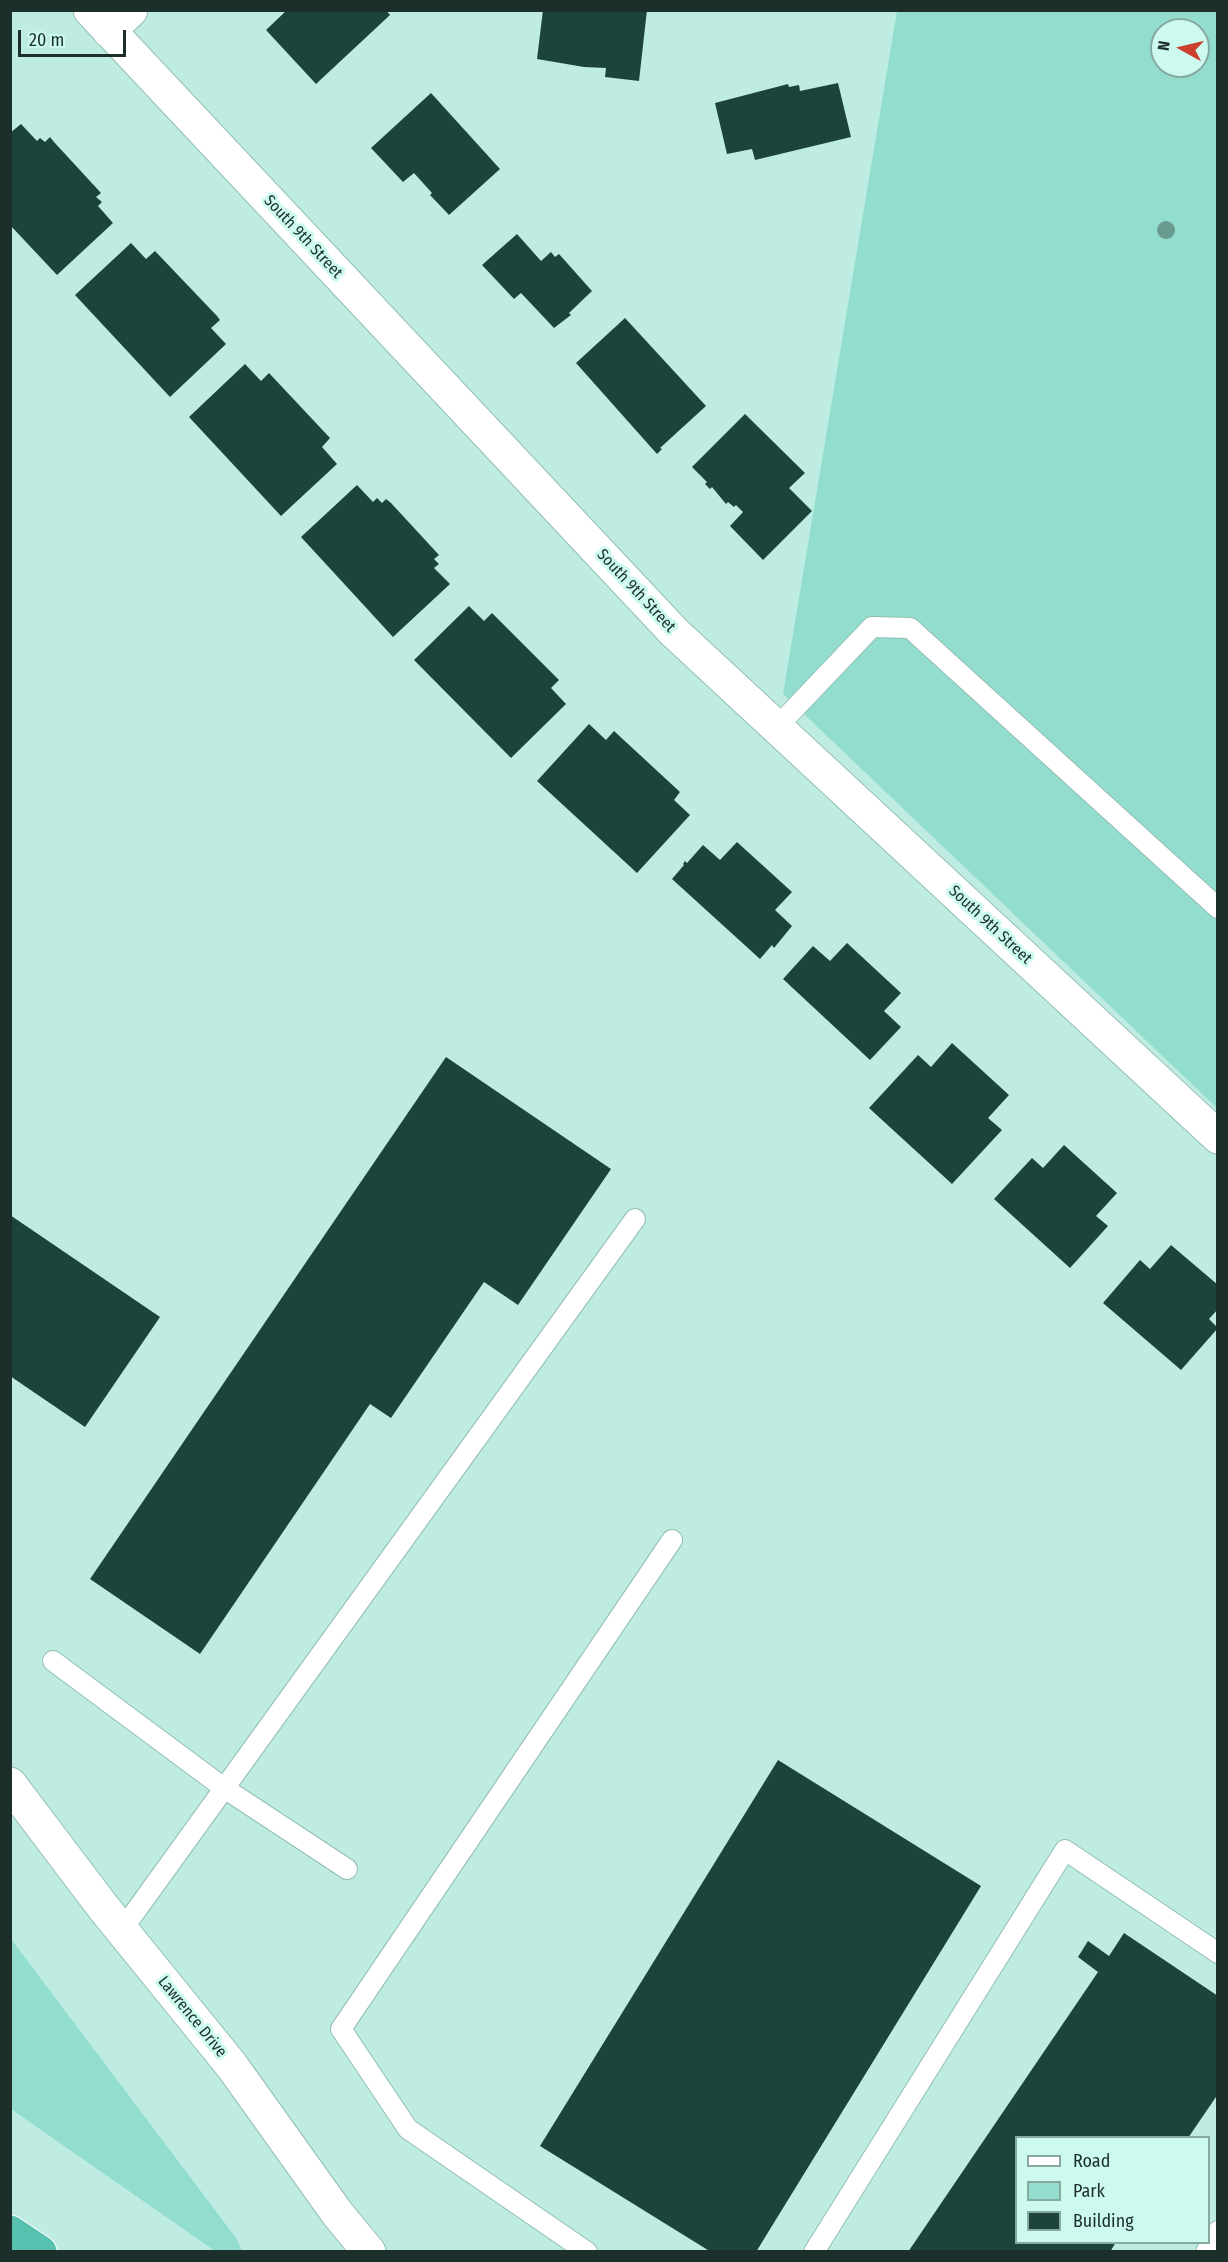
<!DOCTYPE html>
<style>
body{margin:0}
#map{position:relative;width:1228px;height:2262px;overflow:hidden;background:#bfece2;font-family:"Fira Sans Condensed",sans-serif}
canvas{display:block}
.frame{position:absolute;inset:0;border:12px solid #1d2f2b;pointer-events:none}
.legend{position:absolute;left:1015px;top:2136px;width:195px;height:108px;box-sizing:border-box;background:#ccfaef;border:2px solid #86a9a1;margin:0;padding:8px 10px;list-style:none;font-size:18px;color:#1d2f2b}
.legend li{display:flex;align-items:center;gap:12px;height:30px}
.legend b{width:30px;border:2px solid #86a9a1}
.north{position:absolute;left:1150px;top:18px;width:60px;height:60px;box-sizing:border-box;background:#ccfaef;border:2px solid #86a9a1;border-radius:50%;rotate:278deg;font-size:16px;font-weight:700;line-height:24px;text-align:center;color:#1d2f2b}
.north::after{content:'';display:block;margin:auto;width:21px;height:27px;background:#cb3f2e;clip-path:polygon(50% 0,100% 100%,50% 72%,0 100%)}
.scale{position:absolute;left:18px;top:30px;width:108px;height:27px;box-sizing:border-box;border:3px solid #1d2f2b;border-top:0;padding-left:8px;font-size:18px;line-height:21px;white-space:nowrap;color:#1d2f2b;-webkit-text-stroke:4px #ccfaef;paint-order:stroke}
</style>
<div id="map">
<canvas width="1228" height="2262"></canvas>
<div class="frame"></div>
<ul class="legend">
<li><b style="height:8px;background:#fff"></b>Road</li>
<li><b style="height:16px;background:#92ddce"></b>Park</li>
<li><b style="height:16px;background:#1c443d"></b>Building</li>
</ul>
<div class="north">N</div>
<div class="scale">20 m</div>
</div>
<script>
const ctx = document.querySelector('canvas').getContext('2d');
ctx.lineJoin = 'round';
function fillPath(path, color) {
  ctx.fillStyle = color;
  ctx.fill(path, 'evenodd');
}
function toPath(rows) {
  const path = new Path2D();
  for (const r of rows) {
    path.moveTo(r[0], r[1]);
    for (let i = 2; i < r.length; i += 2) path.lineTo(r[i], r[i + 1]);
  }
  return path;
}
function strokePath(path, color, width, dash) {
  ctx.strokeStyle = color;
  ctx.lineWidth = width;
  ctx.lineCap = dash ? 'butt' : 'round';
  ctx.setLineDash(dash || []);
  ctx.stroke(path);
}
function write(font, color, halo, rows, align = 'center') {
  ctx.font = font + ' "Fira Sans Condensed",sans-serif';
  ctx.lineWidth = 6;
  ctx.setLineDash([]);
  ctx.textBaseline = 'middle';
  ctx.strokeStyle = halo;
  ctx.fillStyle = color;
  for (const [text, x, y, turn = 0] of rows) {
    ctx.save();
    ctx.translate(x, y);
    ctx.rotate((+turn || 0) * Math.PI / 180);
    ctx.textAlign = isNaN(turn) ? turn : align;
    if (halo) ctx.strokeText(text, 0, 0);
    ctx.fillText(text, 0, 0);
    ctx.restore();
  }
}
fillPath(toPath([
 [897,11,1217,11,1217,1108,783,694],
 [1162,30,1198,30,1198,66,1162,66],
 [11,1939,236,2238,242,2251,215,2251,11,2109]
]), '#92ddce');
fillPath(toPath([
 [287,10,386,10,390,15,316,84,266,30],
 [543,10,647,10,639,81,605,77,606,68,584,67,537,59],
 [838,83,851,137,755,160,752,149,727,154,715,103,788,84,789,87,799,85,800,91],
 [431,93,500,169,449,215,430,195,432,193,414,173,403,182,371,148],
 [21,124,37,141,40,138,45,142,50,137,54,142,101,193,96,197,102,202,98,206,113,223,57,275,10,225,10,133],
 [517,234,541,261,551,252,555,257,559,254,592,291,569,313,571,315,554,328,521,293,514,299,482,265],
 [131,243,146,259,155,251,217,316,220,320,211,328,226,344,170,397,75,295],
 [625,318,706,406,660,448,662,449,657,454,576,363],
 [245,364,261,381,269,373,330,438,322,447,337,464,281,516,189,417],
 [745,414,805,473,789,488,812,511,763,560,730,526,743,512,736,505,734,507,728,502,726,504,712,487,710,489,705,484,707,482,692,467],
 [357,485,373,502,377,498,382,503,386,499,391,503,439,555,434,559,439,564,434,568,450,584,393,637,301,537],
 [469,606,484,621,492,613,559,680,551,688,566,704,511,758,414,660],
 [589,724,606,740,614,731,680,792,674,800,690,815,637,873,537,781],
 [737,842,792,892,775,910,792,926,774,948,772,945,760,959,672,879,684,865,683,864,685,861,687,863,703,845,720,860],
 [847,943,901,993,884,1011,901,1027,870,1060,783,979,813,946,830,961],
 [952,1043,1009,1095,988,1118,1002,1130,952,1184,869,1108,918,1055,931,1067],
 [446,1057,611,1169,518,1305,484,1282,391,1418,370,1404,200,1654,90,1579],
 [1064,1145,1117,1193,1096,1216,1108,1226,1070,1268,994,1199,1032,1158,1043,1168],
 [10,1215,160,1317,85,1427,10,1376],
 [1171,1245,1218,1285,1218,1309,1209,1319,1218,1328,1181,1370,1103,1303,1140,1260,1150,1269],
 [778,1760,981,1886,756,2252,711,2252,540,2146],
 [1124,1933,1218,1996,1218,2094,1188,2138,1016,2138,1016,2242,1116,2242,1110,2252,908,2252,1098,1972,1078,1957,1088,1941,1109,1956]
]), '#1c443d');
const service = toPath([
 [777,727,872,627,910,628,1218,908],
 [53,1661,224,1788,347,1869],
 [122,1930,635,1219],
 [587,2252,408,2129,341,2029,672,1540],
 [814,2252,1065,1850,1218,1953],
 [1206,2252,1218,2231]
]);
const minor = toPath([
 [90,10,674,632,1218,1137],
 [109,31,131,10]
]);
const secondary = toPath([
 [10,1784,103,1907,232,2066,337,2213,369,2252]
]);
const motorway = toPath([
 [10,2232,40,2252]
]);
strokePath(service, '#92beb4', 22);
strokePath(minor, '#92beb4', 35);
strokePath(secondary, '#92beb4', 35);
strokePath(motorway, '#fff', 35);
strokePath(service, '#fff', 20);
strokePath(minor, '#fff', 33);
strokePath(secondary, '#fff', 33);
strokePath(motorway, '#58c0ae', 33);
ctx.fillStyle = '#699b91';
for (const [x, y] of [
 [1166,230]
]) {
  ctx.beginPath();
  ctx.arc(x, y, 9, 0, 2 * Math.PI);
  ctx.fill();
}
write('16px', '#1d2f2b', '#ccfaef', [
 ["South 9th Street",303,237,47],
 ["South 9th Street",636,591,47],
 ["South 9th Street",990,925,43],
 ["Lawrence Drive",192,2017,51]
]);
</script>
